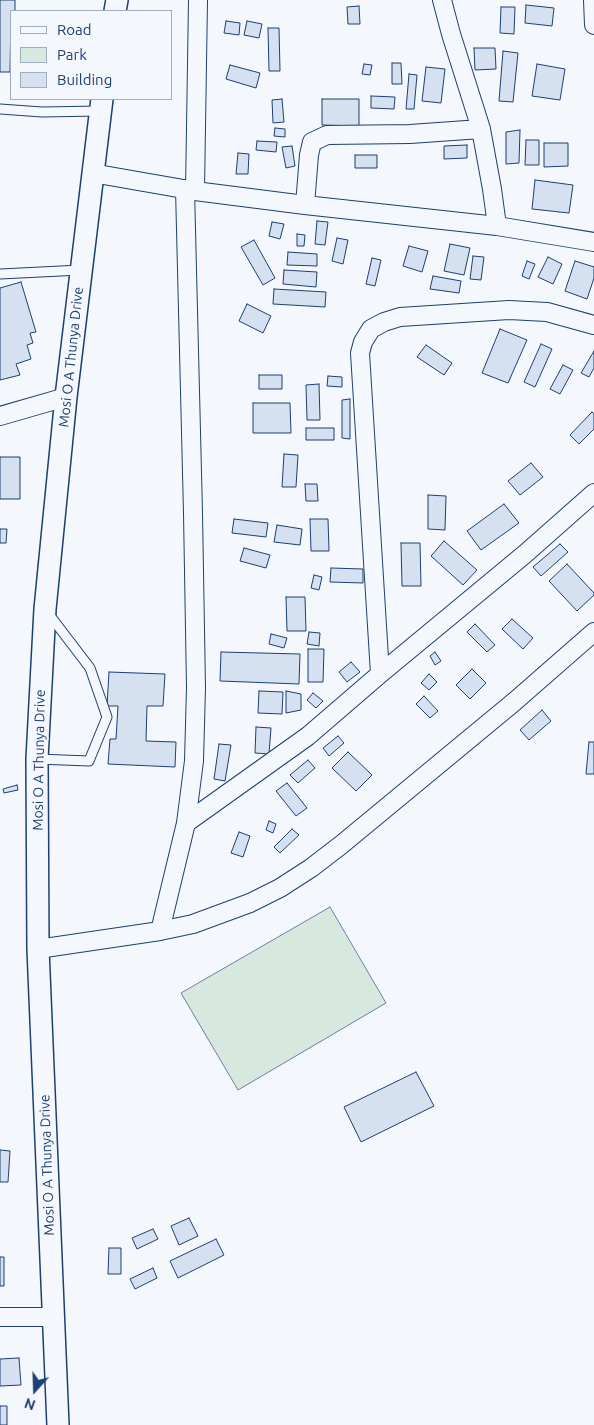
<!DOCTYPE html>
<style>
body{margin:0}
#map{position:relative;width:594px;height:1425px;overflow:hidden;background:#f4f7fb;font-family:Ubuntu,sans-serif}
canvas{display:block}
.legend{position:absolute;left:10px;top:10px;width:162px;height:90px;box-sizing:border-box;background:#f4f7fb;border:1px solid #9eadc5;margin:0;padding:6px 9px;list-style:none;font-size:15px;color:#1d3f73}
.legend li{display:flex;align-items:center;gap:10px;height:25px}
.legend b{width:25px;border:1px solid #9eadc5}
.north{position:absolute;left:10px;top:1365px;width:50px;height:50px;-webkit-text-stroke:4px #f4f7fb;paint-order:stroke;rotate:200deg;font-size:14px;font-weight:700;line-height:20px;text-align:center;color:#1d3f73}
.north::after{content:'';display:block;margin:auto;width:18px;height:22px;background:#1d3f73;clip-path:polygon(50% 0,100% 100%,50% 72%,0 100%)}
</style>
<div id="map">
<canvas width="594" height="1425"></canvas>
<ul class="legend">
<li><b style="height:6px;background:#f4f7fb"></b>Road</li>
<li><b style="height:14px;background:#d7e8df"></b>Park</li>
<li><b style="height:14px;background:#d5e0f0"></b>Building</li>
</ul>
<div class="north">N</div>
</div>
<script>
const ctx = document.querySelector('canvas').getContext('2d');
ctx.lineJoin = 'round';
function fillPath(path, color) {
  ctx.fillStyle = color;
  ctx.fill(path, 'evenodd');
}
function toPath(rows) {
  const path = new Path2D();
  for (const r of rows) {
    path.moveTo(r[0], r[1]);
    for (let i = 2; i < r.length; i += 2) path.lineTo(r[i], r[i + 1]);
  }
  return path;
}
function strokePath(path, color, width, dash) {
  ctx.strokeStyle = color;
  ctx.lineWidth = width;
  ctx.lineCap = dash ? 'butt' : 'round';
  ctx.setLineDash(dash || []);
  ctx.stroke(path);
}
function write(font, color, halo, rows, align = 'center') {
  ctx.font = font + ' Ubuntu,sans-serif';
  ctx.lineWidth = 4;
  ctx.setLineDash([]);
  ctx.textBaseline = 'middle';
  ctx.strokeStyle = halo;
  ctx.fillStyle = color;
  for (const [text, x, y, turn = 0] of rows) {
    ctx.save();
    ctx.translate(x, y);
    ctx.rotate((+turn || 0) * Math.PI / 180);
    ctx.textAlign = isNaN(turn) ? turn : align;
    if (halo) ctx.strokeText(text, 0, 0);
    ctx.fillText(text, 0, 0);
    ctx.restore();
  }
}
const green = toPath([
 [330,907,386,1003,238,1090,181,993,330,907]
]);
fillPath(green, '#d7e8df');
strokePath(green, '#687fa3', 1);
const building = toPath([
 [0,0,15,0,15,11,11,11,10,72,0,72,0,0],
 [526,5,554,8,552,26,525,23,526,5],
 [359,6,360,24,348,24,347,7,359,6],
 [501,7,515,7,514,34,500,33,501,7],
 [226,21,240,23,239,35,224,33,226,21],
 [247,21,262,24,259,38,244,35,247,21],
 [268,28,279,28,280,71,269,71,268,28],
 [474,48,495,48,496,69,475,70,474,48],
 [503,51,518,53,513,102,499,101,503,51],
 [392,63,401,63,402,84,392,84,392,63],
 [364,64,372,65,370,75,362,74,364,64],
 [537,64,565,69,560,100,532,96,537,64],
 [230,65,260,73,256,88,226,79,230,65],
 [426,67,445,69,441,103,422,101,426,67],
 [409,74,417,75,414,109,406,109,409,74],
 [371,96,395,97,394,109,371,108,371,96],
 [282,99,284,122,273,123,272,100,282,99],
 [322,99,359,99,359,126,322,125,322,99],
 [275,128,285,129,285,137,274,136,275,128],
 [520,130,519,163,506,164,506,132,520,130],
 [526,140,539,140,539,165,525,165,526,140],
 [257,141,277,142,276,152,256,150,257,141],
 [544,143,568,143,568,166,544,167,544,143],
 [467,145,467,158,444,159,444,146,467,145],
 [292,146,295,166,286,168,282,147,292,146],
 [238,153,249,154,248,174,236,174,238,153],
 [355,155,377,155,377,168,355,168,355,155],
 [535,180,573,185,569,213,532,209,535,180],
 [317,221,328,222,325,245,315,244,317,221],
 [272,222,284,224,280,239,269,236,272,222],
 [297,234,305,235,304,246,297,246,297,234],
 [337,238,348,240,343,264,332,261,337,238],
 [254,240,275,278,263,285,241,247,254,240],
 [450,244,470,248,464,275,444,271,450,244],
 [409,246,428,251,422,272,403,266,409,246],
 [288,252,317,254,317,266,287,265,288,252],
 [473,256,484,257,481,280,470,279,473,256],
 [548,257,562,264,553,284,538,277,548,257],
 [372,258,381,260,375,286,366,284,372,258],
 [527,261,535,264,529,279,522,276,527,261],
 [575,261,594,267,594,278,587,299,565,291,575,261],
 [284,270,317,272,316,287,283,284,284,270],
 [433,276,461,281,459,293,430,289,433,276],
 [21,282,36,332,30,333,33,343,27,345,31,359,16,364,20,375,0,380,0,288,21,282],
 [274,289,326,292,325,307,273,304,274,289],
 [247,304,271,316,263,333,239,321,247,304],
 [500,329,527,340,508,383,482,373,500,329],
 [541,344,552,349,535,387,524,382,541,344],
 [426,345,452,363,444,375,417,357,426,345],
 [594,351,594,368,589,377,581,373,594,351],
 [563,365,573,370,560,394,550,389,563,365],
 [259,375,282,375,282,389,259,389,259,375],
 [328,376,342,377,342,387,327,386,328,376],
 [319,384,320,420,307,420,306,385,319,384],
 [350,399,350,439,342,438,342,400,350,399],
 [253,403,290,403,291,433,253,433,253,403],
 [592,412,594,414,594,429,579,444,570,435,592,412],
 [306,428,334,428,334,440,306,440,306,428],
 [284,454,298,455,296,487,282,487,284,454],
 [0,457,20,457,20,499,0,499,0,457],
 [531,463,543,477,520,495,508,481,531,463],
 [305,484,317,484,318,501,306,501,305,484],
 [428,495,446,496,445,530,428,529,428,495],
 [504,504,519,523,481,550,467,531,504,504],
 [234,519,268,523,266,537,232,533,234,519],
 [310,519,328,519,329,551,311,551,310,519],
 [277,525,302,529,300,545,274,542,277,525],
 [0,529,7,529,6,543,0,543,0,529],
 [444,541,477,570,463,585,431,556,444,541],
 [401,543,420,543,421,586,402,586,401,543],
 [560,544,568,552,541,576,533,567,560,544],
 [244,548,270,555,266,568,240,561,244,548],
 [567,564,594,593,594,595,577,611,549,581,567,564],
 [331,568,363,569,363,583,330,582,331,568],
 [314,575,322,577,319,590,311,588,314,575],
 [286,597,305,597,306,631,287,631,286,597],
 [512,619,533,638,523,649,502,629,512,619],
 [475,624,495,645,487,652,467,632,475,624],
 [309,632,320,633,319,646,307,644,309,632],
 [271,634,287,638,284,648,269,644,271,634],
 [308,649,324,649,323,682,308,682,308,649],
 [221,652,300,654,299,684,220,681,221,652],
 [435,652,441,661,435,665,430,656,435,652],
 [351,662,360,672,347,682,339,672,351,662],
 [472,669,486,683,470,699,456,685,472,669],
 [109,672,165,674,163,706,147,706,146,741,176,742,175,767,108,764,110,739,116,739,118,706,107,706,109,672],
 [429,674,437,682,429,690,421,683,429,674],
 [259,691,283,692,282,714,258,713,259,691],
 [286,691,301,694,301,710,286,713,286,691],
 [313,693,323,701,316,708,307,700,313,693],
 [424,696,438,711,430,718,416,704,424,696],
 [542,710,551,721,529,740,520,730,542,710],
 [256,727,271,728,269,754,255,753,256,727],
 [338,736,344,743,329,756,323,748,338,736],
 [589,742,594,742,594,774,586,774,589,742],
 [219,744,231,745,225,781,214,779,219,744],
 [348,752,372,775,356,791,332,768,348,752],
 [308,760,315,768,298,783,290,775,308,760],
 [287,783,307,808,296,816,276,791,287,783],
 [17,785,18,790,4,793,3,789,17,785],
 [269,821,276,824,273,833,266,830,269,821],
 [292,829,299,835,280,853,274,847,292,829],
 [239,832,250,836,243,857,231,853,239,832],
 [416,1072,434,1106,361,1142,344,1107,416,1072],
 [0,1150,10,1151,8,1182,0,1182,0,1150],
 [189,1218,198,1236,179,1245,171,1226,189,1218],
 [153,1229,158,1239,137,1249,132,1238,153,1229],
 [216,1239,224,1255,178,1278,170,1261,216,1239],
 [109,1248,121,1248,121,1274,108,1274,109,1248],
 [0,1257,4,1257,4,1286,0,1286,0,1257],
 [153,1268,157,1278,135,1289,130,1279,153,1268],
 [19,1358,21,1385,0,1386,0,1359,19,1358],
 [0,1406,7,1406,7,1425,0,1425,0,1406]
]);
fillPath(building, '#d5e0f0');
strokePath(building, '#1d3f73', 1);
const service = toPath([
 [0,109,42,112,100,111],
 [0,274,81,270],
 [37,759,89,761,107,717,90,668,48,613]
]);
const minor = toPath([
 [442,0,451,34,481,129,492,189,497,226],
 [593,0,594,25],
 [92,173,195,191,305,205,497,226,594,242],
 [195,191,198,0],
 [305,205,309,155,312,142,327,135,410,134,481,129],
 [0,416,66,397],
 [380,674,360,353,363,342,371,329,384,322,400,317,509,310,547,312,594,325],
 [186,823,308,736,380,674,525,554,594,493],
 [160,931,186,823,194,761,196,688,193,513,185,189],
 [38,949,160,931,193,924,250,903,280,888,311,868,341,845,514,702,594,632],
 [0,1317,54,1317]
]);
const tertiary = toPath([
 [115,11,117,0],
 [58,1425,38,949,37,759,45,609,66,397,102,99]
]);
strokePath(service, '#1d3f73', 11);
strokePath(minor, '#1d3f73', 20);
strokePath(tertiary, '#1d3f73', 24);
strokePath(service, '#f4f7fb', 9);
strokePath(minor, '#f4f7fb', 18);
strokePath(tertiary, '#f4f7fb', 21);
write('14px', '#1d3f73', '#f4f7fb', [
 ["Mosi O A Thunya Drive",71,357,-84],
 ["Mosi O A Thunya Drive",39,760,-89],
 ["Mosi O A Thunya Drive",47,1165,-92]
]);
</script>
